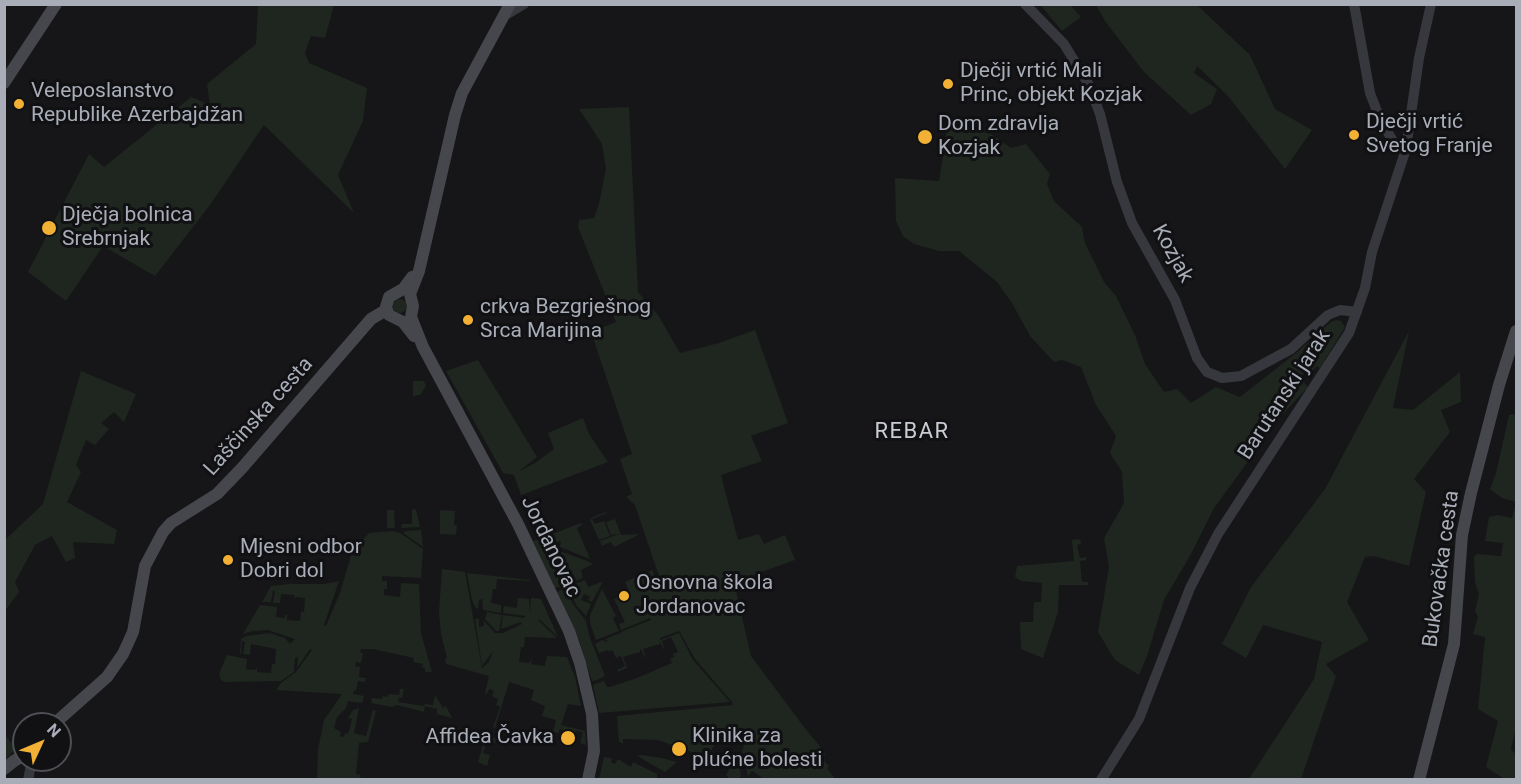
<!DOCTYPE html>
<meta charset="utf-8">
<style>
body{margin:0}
#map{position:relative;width:1521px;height:784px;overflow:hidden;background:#161618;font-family:Roboto,sans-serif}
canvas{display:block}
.frame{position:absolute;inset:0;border:6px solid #a8adb8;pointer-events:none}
.north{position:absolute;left:12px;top:712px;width:60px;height:60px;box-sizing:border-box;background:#111113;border:2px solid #4d4f55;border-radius:50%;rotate:46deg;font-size:16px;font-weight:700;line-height:24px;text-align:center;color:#a8adb8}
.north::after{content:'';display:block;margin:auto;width:21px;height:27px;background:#f2b134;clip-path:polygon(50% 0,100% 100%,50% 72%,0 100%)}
</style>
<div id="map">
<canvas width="1521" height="784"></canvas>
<div class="frame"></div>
<div class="north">N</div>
</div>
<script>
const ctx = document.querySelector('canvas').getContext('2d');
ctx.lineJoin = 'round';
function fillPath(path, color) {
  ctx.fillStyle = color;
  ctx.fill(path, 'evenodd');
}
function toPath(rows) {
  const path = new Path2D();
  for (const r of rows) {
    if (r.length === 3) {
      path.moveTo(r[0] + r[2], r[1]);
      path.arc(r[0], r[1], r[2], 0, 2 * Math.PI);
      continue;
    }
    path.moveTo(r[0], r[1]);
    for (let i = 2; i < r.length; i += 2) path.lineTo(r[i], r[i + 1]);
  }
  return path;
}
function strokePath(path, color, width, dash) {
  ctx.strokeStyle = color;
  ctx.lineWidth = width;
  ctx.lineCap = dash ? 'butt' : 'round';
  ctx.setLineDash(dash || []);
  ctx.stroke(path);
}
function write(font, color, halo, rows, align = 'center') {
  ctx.font = font + ' Roboto,sans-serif';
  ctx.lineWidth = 6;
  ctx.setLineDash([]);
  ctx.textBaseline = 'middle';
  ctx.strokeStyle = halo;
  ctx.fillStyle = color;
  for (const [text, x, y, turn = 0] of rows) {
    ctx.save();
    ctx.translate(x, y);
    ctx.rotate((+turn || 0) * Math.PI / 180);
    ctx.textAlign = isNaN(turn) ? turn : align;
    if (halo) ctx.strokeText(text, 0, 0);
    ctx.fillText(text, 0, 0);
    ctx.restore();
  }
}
fillPath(toPath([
 [258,5,334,5,325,38,311,36,305,53,309,63,367,88,363,121,338,175,354,213,264,125,210,205,155,276,103,246,66,301,28,272,89,154,104,167,191,97,210,105,207,84,256,44],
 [1044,5,1070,5,1081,17,1062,31,1042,7],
 [1096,5,1197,5,1250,55,1275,109,1312,130,1285,169,1228,96,1197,66,1194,73,1217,89,1211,104,1191,115,1144,72,1105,21],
 [629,107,638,292,658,315,680,353,719,343,755,330,788,423,751,436,762,461,721,475,738,540,759,534,764,544,785,535,795,560,734,582,751,656,804,727,823,750,825,755,822,759,829,766,827,768,835,779,764,779,752,771,748,776,742,751,745,742,724,729,704,762,696,757,697,754,658,740,623,739,623,743,619,742,617,716,733,705,732,702,695,659,679,631,660,638,660,640,679,633,693,660,730,702,599,713,593,686,595,684,604,681,607,687,610,687,637,678,672,663,670,659,674,657,673,654,678,652,671,637,662,641,665,652,659,640,660,644,643,649,647,660,640,648,640,652,623,657,627,668,618,672,617,670,625,666,621,656,616,658,612,650,609,652,608,650,599,653,595,644,602,640,609,642,605,639,620,633,621,635,621,632,651,620,650,618,621,630,619,624,625,622,614,599,629,591,625,582,638,576,640,579,649,575,648,572,653,570,655,580,660,579,635,505,626,497,632,494,620,459,632,454,591,332,616,322,578,227,579,220,594,218,599,204,606,169,602,144,579,109],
 [948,124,991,134,1011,148,1026,144,1050,174,1047,184,1054,201,1082,227,1085,243,1104,282,1116,296,1135,335,1145,364,1164,392,1177,389,1191,403,1216,387,1240,397,1296,353,1331,322,1336,320,1341,321,1345,327,1320,368,1317,366,1310,374,1305,371,1300,378,1308,387,1282,415,1214,508,1191,554,1164,600,1147,656,1139,675,1115,660,1098,632,1109,567,1104,538,1124,503,1122,472,1110,453,1116,436,1096,405,1081,367,1062,360,1054,362,1030,336,1012,303,997,282,959,251,939,251,914,244,903,236,896,221,895,178,939,181],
 [400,306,7],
 [1409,331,1393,408,1413,410,1460,372,1461,402,1441,410,1450,432,1414,479,1426,492,1409,566,1374,556,1365,557,1347,602,1369,640,1326,664,1336,676,1301,779,1249,779,1314,679,1322,642,1263,625,1246,658,1222,644,1251,587,1325,489],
 [478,360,537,457,518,472,535,463,554,449,548,433,583,418,589,434,608,462,521,495,514,475,503,473,446,371],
 [81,371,136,394,124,422,114,412,101,423,109,429,95,445,86,440,76,465,81,472,67,502,117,530,114,544,73,542,75,558,66,562,52,536,35,545,15,582,19,592,5,611,5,540,43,504],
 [413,381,424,381,426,386,420,395,413,396],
 [1516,414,1516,502,1502,498,1490,489,1496,473,1509,415],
 [1516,503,1516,727,1511,749,1516,755,1516,779,1506,780,1486,767,1498,721,1478,709,1485,637,1473,634,1478,617,1475,611,1479,594,1475,582,1474,557,1476,554,1501,556,1503,543,1485,541,1489,517,1498,515,1512,518],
 [416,509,420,527,401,528,402,524,412,524,412,510],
 [387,510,394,510,395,528,387,528],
 [440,510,455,511,454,525,457,525,456,535,440,534],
 [606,512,607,513,592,519,595,524,604,521,610,536,599,540,590,520,593,517],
 [615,519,621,535,640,534,614,547,611,542,602,546,600,541,619,534,611,535,606,522],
 [581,523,582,525,577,528,590,559,560,547,561,542,559,541,555,546,542,538],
 [421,530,423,547,403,533,406,531],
 [393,531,400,533,423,549,421,578,382,576,382,581,387,581,387,589,384,589,384,595,400,597,401,583,419,584,421,633,432,672,425,672,425,668,422,667,423,664,413,662,414,658,373,649,361,649,360,652,363,653,361,663,356,662,355,666,360,667,359,677,366,678,365,682,358,681,356,691,354,690,353,694,364,696,362,703,348,701,346,708,337,717,334,728,341,732,340,736,344,737,345,733,348,734,352,719,348,718,353,710,359,708,354,733,366,736,373,710,376,711,368,742,359,743,356,774,361,775,360,779,317,779,318,749,324,720,342,694,276,690,281,683,296,672,312,650,310,649,297,668,298,657,295,658,294,672,281,681,224,682,221,680,219,674,227,655,247,659,246,669,255,670,257,667,257,672,271,673,272,664,275,664,276,649,251,644,250,655,243,654,245,642,242,641,241,654,240,654,241,639,246,636,270,633,285,638,290,644,295,639,268,630,253,631,243,634,260,605,277,607,276,617,285,618,285,615,287,615,287,620,300,621,301,612,304,612,305,598,296,597,294,600,295,595,281,594,280,603,273,603,275,591,273,590,271,602,262,602,271,586,289,584,324,584,339,581,324,625,326,626,340,593,352,552,369,533],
 [1079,539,1082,543,1077,545,1080,558,1086,557,1086,560,1080,561,1082,582,1088,582,1088,585,1059,585,1058,612,1043,658,1021,649,1020,622,1033,622,1034,602,1041,602,1042,583,1021,581,1015,577,1017,566,1074,561,1072,540],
 [538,540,554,549,555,565,565,585,555,588,533,541],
 [560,551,587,561,593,564,581,570,583,578,567,584,557,561,557,553],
 [442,569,465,572,482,668,489,662,493,651,482,666,475,619,479,619,479,627,484,626,484,621,495,633,503,633,522,624,521,622,501,629,503,615,524,618,526,616,503,613,504,606,517,608,518,598,529,599,530,613,531,598,541,599,558,637,539,619,538,620,557,638,525,637,524,647,521,647,519,662,529,663,532,658,531,664,545,666,547,656,567,657,575,677,581,706,568,704,561,725,585,731,586,745,580,743,583,732,576,731,575,734,560,729,558,733,553,732,556,720,542,716,545,706,531,700,534,690,509,682,495,728,493,727,500,707,496,705,498,699,492,696,494,691,489,689,487,694,485,693,489,676,446,664,445,659,447,658,441,634,439,612],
 [467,573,530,580,530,581,497,579,496,589,493,589,491,603,501,605,501,613,483,610,482,599,479,600,478,609,475,607,472,600],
 [585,580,588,587,601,582,602,583,592,602,588,600,590,597,584,594,581,600,591,604,586,616,576,605,568,587],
 [566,588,573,604,586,621,590,638,605,676,597,680,592,681,579,640,557,592],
 [602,589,616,616,613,618,619,631,596,640,590,623,590,615],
 [487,612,502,615,499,631,496,631,485,619],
 [400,689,404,689,402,698,399,697,398,702,424,706,425,704,433,705,435,695,443,708,446,706,452,718,437,714,437,709,425,706,424,712,397,705,392,707,371,703,372,698,382,699,383,696,388,697,389,694,399,695],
 [4,734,16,748,5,761,4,761],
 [486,735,496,738,495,743,487,741,483,753,490,755,487,766,478,762],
 [642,755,662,758,677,762,665,772,637,756],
 [604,757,612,758,611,762,615,764,618,759,631,767,633,762,657,774,657,779,599,779],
 [738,757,741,776,739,779,730,779,726,775,736,758]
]), '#1e261f');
strokePath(toPath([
 [1025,4,1064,44,1089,85,1100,114,1117,182,1132,223,1175,300,1197,358,1207,372,1222,378,1241,376,1291,349,1328,315,1340,310,1357,312],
 [1354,4,1370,93,1380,119,1397,148,1406,149],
 [504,16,524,4],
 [28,780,32,760],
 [1101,780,1139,719,1190,588,1218,534,1349,333,1365,288,1372,252,1406,149,1419,58,1431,4]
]), '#37383d', 10);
strokePath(toPath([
 [510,4,462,93,455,115,419,271,410,294,413,306,411,317,423,347,518,524,569,631,580,663,592,714,594,751,588,780],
 [4,83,56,4],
 [412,277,403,289,389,297,386,307,389,315,403,322,414,336],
 [54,724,107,677,123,654,133,632,145,566,163,532,171,523,217,494,242,468,371,319,386,310],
 [4,769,14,761,24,755],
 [1419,780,1454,644,1462,535,1471,493,1499,385,1516,331]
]), '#45474d', 12);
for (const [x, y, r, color] of [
 [948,84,6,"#f2b134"],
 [19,104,6,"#f2b134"],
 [1354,135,6,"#f2b134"],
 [925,137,8,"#f2b134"],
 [49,228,8,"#f2b134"],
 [468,320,6,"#f2b134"],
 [228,560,6,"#f2b134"],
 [624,596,6,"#f2b134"],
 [568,738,8,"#f2b134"],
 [679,749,8,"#f2b134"]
]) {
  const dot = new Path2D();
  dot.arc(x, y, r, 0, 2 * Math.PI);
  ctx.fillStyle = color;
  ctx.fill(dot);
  strokePath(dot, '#111113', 2);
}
write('21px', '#a8adb8', '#111113', [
 ["Dječji vrtić Mali",960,72],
 ["Princ, objekt Kozjak",960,96],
 ["Veleposlanstvo",31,92],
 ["Republike Azerbajdžan",31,116],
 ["Dječji vrtić",1366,123],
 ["Svetog Franje",1366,147],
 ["Dom zdravlja",938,125],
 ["Kozjak",938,149],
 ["Dječja bolnica",62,216],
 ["Srebrnjak",62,240],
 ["crkva Bezgrješnog",480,308],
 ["Srca Marijina",480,332],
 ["Mjesni odbor",240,548],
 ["Dobri dol",240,572],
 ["Osnovna škola",636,584],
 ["Jordanovac",636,608],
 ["Klinika za",692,737],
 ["plućne bolesti",692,761],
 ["Affidea Čavka",554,738,"right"]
], 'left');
write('21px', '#a8adb8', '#111113', [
 ["Kozjak",1172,254,61],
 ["Barutanski jarak",1285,395,-57],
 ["Laščinska cesta",259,417,-48],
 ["Jordanovac",550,547,64],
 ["Bukovačka cesta",1442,569,-82]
]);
ctx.letterSpacing = '1.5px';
write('22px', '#c9ccd4', '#111113', [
 ["REBAR",912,432]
]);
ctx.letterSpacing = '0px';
</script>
